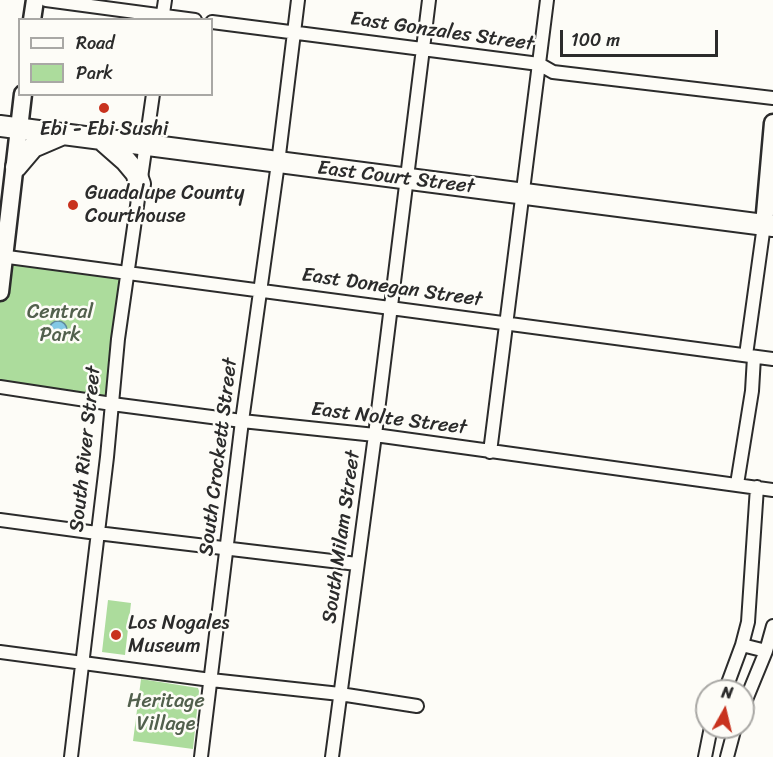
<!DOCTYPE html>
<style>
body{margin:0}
#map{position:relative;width:773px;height:757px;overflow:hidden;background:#fdfcf7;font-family:Sriracha,sans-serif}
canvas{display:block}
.legend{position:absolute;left:18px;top:18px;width:195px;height:78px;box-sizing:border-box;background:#fdfcf7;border:2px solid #a9a8a5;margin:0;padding:8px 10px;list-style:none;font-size:18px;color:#2b2b2b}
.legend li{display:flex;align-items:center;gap:12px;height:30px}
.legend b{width:30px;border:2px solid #a9a8a5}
.north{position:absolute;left:695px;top:679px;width:60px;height:60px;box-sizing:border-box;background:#fdfcf7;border:2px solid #a9a8a5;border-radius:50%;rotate:8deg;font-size:16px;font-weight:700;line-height:24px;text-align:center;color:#2b2b2b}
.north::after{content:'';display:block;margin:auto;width:21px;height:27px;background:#c8321e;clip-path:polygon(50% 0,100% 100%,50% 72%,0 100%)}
.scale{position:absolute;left:560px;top:30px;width:158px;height:27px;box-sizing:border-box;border:3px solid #2b2b2b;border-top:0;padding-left:8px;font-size:18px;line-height:21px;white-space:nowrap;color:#2b2b2b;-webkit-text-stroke:4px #fdfcf7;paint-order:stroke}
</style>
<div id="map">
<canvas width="773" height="757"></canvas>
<ul class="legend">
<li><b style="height:8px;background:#fdfcf7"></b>Road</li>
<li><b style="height:16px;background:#acdc9c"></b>Park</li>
</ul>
<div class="north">N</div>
<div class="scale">100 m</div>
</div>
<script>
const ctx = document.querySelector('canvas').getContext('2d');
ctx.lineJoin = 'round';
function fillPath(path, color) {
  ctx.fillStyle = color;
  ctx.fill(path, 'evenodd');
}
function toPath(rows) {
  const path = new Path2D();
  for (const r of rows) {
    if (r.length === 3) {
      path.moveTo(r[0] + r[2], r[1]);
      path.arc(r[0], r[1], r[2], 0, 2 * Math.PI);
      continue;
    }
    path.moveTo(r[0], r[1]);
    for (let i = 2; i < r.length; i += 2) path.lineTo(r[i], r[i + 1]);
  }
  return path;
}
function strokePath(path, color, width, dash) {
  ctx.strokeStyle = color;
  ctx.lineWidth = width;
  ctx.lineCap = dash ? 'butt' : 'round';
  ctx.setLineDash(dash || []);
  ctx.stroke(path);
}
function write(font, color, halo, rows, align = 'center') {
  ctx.font = font + ' Sriracha,sans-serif';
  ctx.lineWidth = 5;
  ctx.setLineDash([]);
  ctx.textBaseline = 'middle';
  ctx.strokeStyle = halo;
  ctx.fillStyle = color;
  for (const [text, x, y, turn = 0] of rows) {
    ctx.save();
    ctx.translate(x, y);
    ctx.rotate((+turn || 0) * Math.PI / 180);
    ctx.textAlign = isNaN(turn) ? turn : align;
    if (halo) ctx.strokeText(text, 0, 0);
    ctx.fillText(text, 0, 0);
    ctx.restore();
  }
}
fillPath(toPath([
 [5,257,127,273,112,404,0,387,0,292],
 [108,600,131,603,125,655,102,652],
 [141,679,198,688,199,691,193,749,133,741]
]), '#acdc9c');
const water = toPath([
 [58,330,9]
]);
fillPath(water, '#83c8e5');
strokePath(water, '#60899b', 1.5);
const street = toPath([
 [46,0,195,20],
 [162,20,165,0],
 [212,22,539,64,553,72,773,98],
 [0,256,773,359],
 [746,355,764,225],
 [0,387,112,404,242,421,375,435,773,490],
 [490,452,547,0],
 [737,484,752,391,754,357],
 [0,520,97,533,357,564],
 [742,645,766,651],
 [0,652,211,680,340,694,417,706],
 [725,691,742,645,748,622,757,487],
 [743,707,766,651,773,626],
 [71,757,107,457,118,339,153,94],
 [201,757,242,421,278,163,298,0],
 [332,757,375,435,429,0],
 [705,757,711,727],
 [727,757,735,727]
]);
const secondary = toPath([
 [32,20,35,0],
 [764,225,773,123],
 [0,292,23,94]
]);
const primary = toPath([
 [0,126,773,226],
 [101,139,126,161,136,173,140,184],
 [16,167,33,147,61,135]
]);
strokePath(street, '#2b2b2b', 16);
strokePath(secondary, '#2b2b2b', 21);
strokePath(primary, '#2b2b2b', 24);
strokePath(street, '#fdfcf7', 12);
strokePath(secondary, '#fdfcf7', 16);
strokePath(primary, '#fdfcf7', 20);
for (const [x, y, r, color] of [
 [104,108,6,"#c8321e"],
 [73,205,6,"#c8321e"],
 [116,635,6,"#c8321e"]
]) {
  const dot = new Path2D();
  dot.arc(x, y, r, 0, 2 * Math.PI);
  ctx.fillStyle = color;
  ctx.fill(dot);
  strokePath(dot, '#fdfcf7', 2);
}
write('20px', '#2b2b2b', '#fdfcf7', [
 ["East Gonzales Street",442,32,8],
 ["East Court Street",396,178,7],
 ["East Donegan Street",392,288,8],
 ["East Nolte Street",389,419,7],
 ["South River Street",86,449,-84],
 ["South Crockett Street",219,457,-83],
 ["South Milam Street",342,537,-82]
]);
write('20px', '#2b2b2b', '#fdfcf7', [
 ["Ebi - Ebi Sushi",104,130,"center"],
 ["Guadalupe County",85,194],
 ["Courthouse",85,217],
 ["Los Nogales",128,624],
 ["Museum",128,647]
], 'left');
write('20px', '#52604d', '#fdfcf7', [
 ["Central",60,313],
 ["Park",60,336],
 ["Heritage",166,702],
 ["Village",166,725]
]);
</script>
